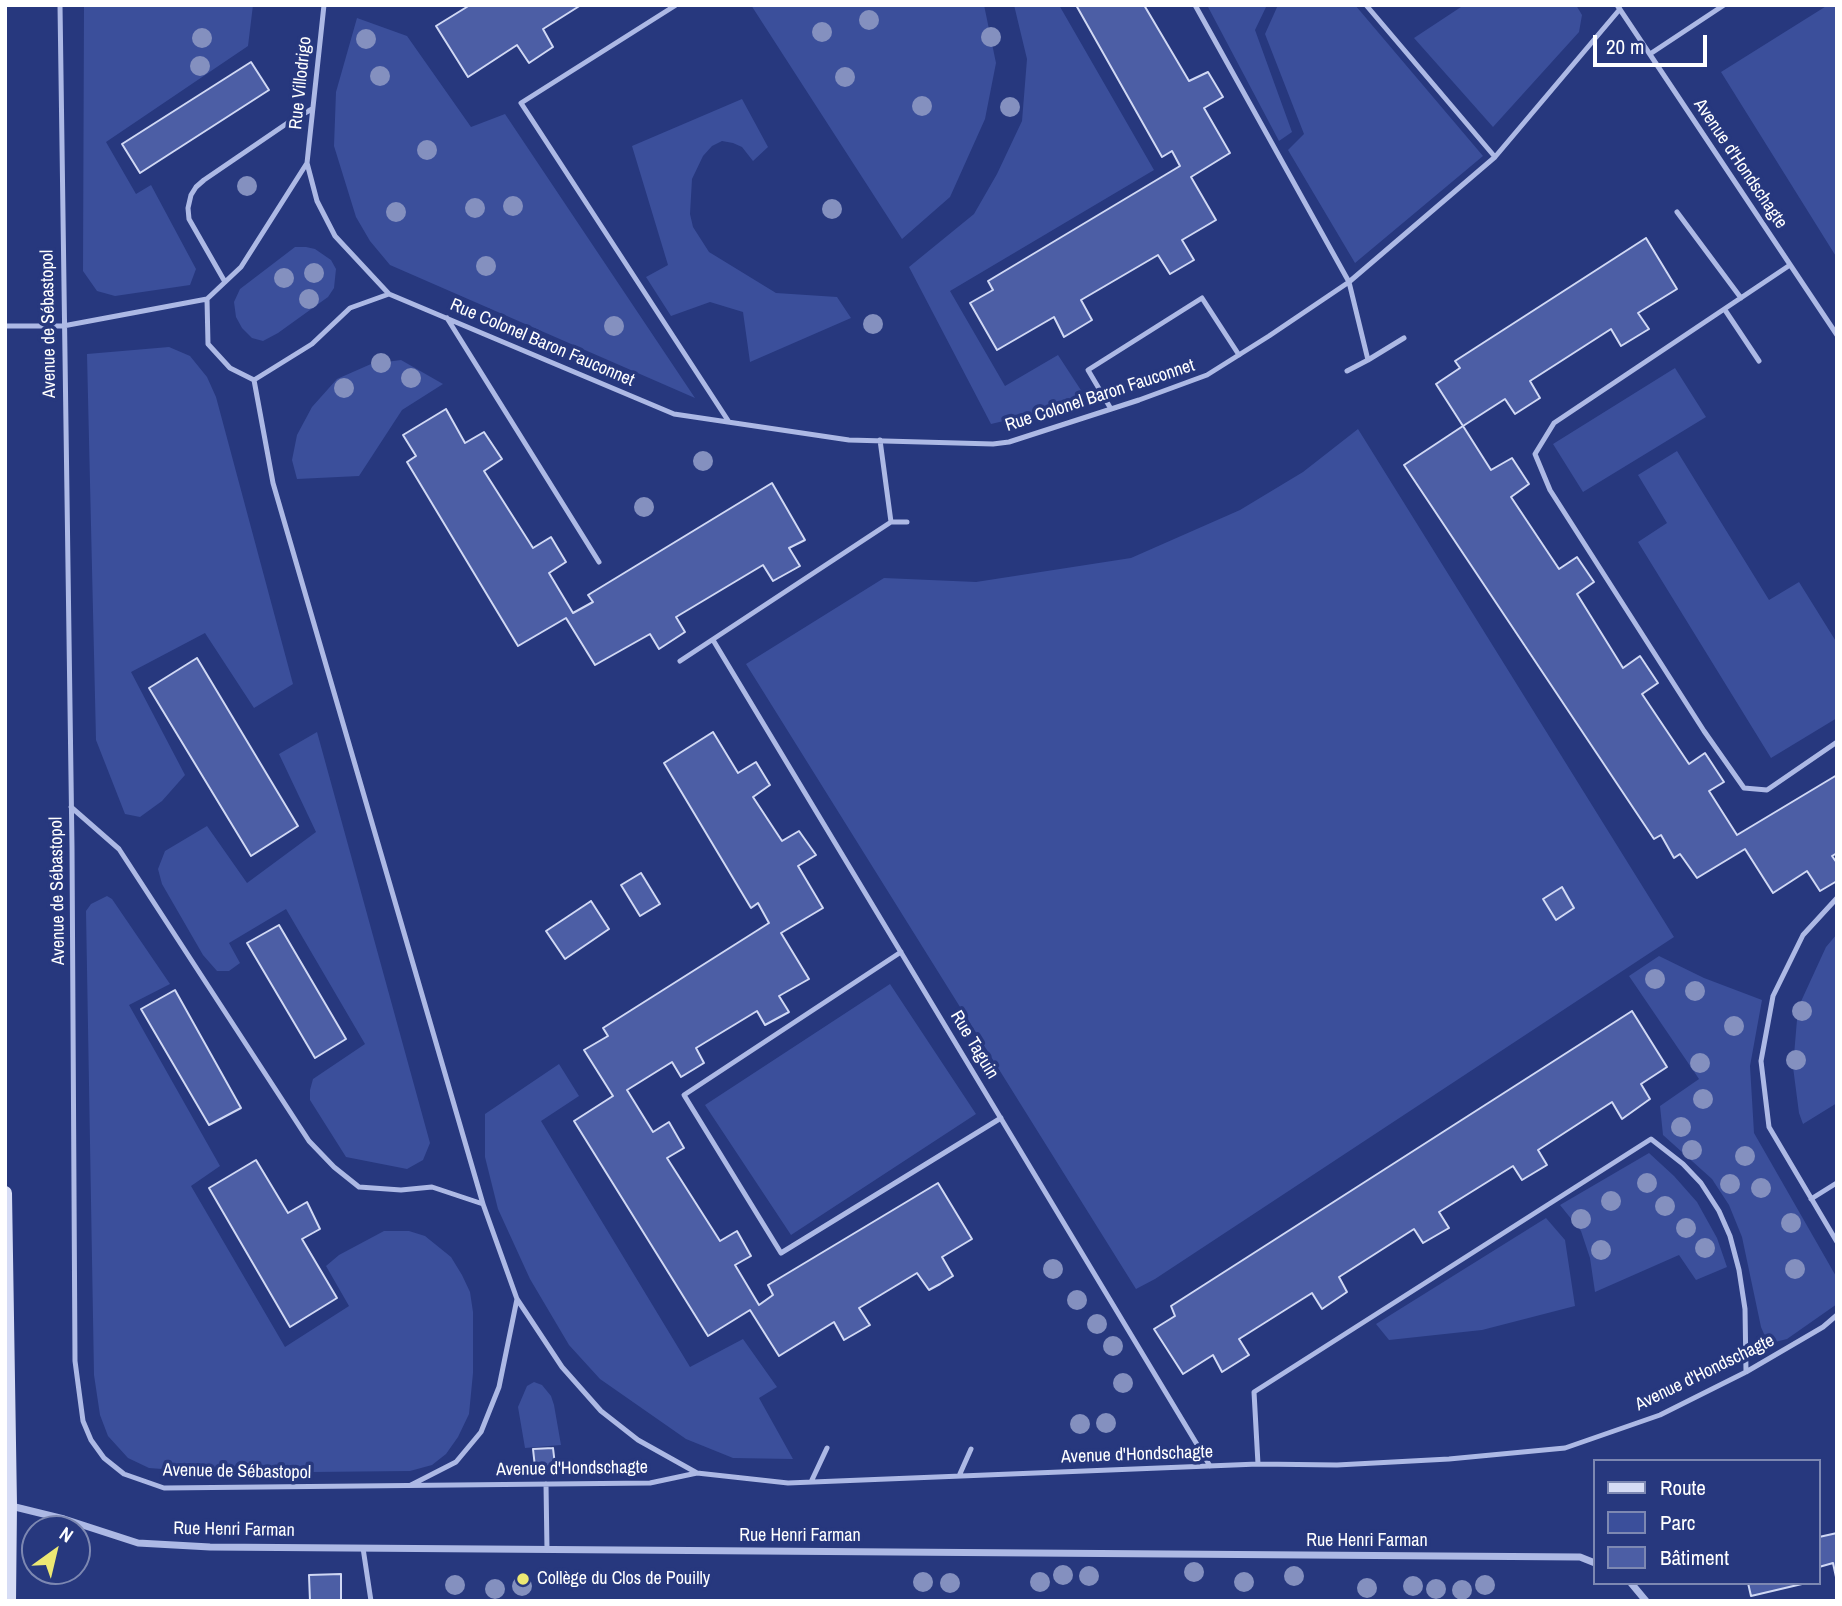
<!DOCTYPE html>
<meta charset="utf-8">
<style>
body{margin:0}
#map{position:relative;width:1842px;height:1606px;overflow:hidden;background:#27387e;font-family:"Archivo Narrow",sans-serif}
canvas{display:block}
.frame{position:absolute;inset:0;border:7px solid #fff;pointer-events:none}
.legend{position:absolute;left:1593px;top:1459px;width:228px;height:126px;box-sizing:border-box;background:#27387e;border:2px solid #7d88b2;margin:0;padding:9px 12px;list-style:none;font-size:21px;color:#fff}
.legend li{display:flex;align-items:center;gap:14px;height:35px}
.legend b{width:35px;border:2px solid #7d88b2}
.north{position:absolute;left:21px;top:1515px;width:70px;height:70px;box-sizing:border-box;background:#27387e;border:2px solid #7d88b2;border-radius:50%;rotate:34deg;font-size:19px;font-weight:700;line-height:28px;text-align:center;color:#fff}
.north::after{content:'';display:block;margin:auto;width:24px;height:32px;background:#ede873;clip-path:polygon(50% 0,100% 100%,50% 72%,0 100%)}
.scale{position:absolute;left:1593px;top:35px;width:114px;height:32px;box-sizing:border-box;border:4px solid #fff;border-top:0;padding-left:9px;font-size:21px;line-height:24px;white-space:nowrap;color:#fff;-webkit-text-stroke:5px #27387e;paint-order:stroke}
</style>
<div id="map">
<canvas width="1842" height="1606"></canvas>
<div class="frame"></div>
<ul class="legend">
<li><b style="height:9px;background:#d6dcf5"></b>Route</li>
<li><b style="height:19px;background:#3b4f9b"></b>Parc</li>
<li><b style="height:19px;background:#4c5ea5"></b>Bâtiment</li>
</ul>
<div class="north">N</div>
<div class="scale">20 m</div>
</div>
<script>
const ctx = document.querySelector('canvas').getContext('2d');
ctx.lineJoin = 'round';
function fillPath(path, color) {
  ctx.fillStyle = color;
  ctx.fill(path, 'evenodd');
}
function toPath(rows) {
  const path = new Path2D();
  for (const r of rows) {
    path.moveTo(r[0], r[1]);
    for (let i = 2; i < r.length; i += 2) path.lineTo(r[i], r[i + 1]);
  }
  return path;
}
function strokePath(path, color, width, dash) {
  ctx.strokeStyle = color;
  ctx.lineWidth = width;
  ctx.lineCap = dash ? 'butt' : 'round';
  ctx.setLineDash(dash || []);
  ctx.stroke(path);
}
function write(font, color, halo, rows, align = 'center') {
  ctx.font = font + ' "Archivo Narrow",sans-serif';
  ctx.lineWidth = 7;
  ctx.setLineDash([]);
  ctx.textBaseline = 'middle';
  ctx.strokeStyle = halo;
  ctx.fillStyle = color;
  for (const [text, x, y, turn = 0] of rows) {
    ctx.save();
    ctx.translate(x, y);
    ctx.rotate((+turn || 0) * Math.PI / 180);
    ctx.textAlign = isNaN(turn) ? turn : align;
    if (halo) ctx.strokeText(text, 0, 0);
    ctx.fillText(text, 0, 0);
    ctx.restore();
  }
}
fillPath(toPath([
 [84,5,253,5,248,46,106,142,136,194,151,185,196,269,190,285,115,296,97,291,83,271],
 [751,5,984,5,996,63,985,119,950,197,902,239],
 [1014,5,1059,5,1154,170,950,291,1005,386,1058,355,1088,401,991,424,909,267,974,214,997,174,1022,121,1027,59],
 [1207,5,1267,5,1255,30,1292,132,1279,141],
 [1278,5,1355,5,1483,156,1355,263,1288,150,1304,134,1265,34],
 [1464,5,1576,5,1582,15,1579,32,1493,127,1414,38],
 [1828,5,1837,5,1837,258,1721,72],
 [357,18,407,36,471,127,505,114,695,398,390,265,370,241,356,217,334,146,336,92],
 [742,99,768,147,753,161,742,147,733,143,722,141,712,146,703,156,692,179,690,214,693,227,709,252,776,293,837,297,851,318,750,362,743,312,710,302,671,316,646,277,668,265,632,146],
 [295,247,306,247,315,249,331,260,336,269,334,288,328,297,278,333,263,341,252,338,242,328,236,317,234,302,240,289],
 [169,347,190,356,207,377,216,397,293,684,254,708,205,633,131,672,185,775,162,801,140,817,125,814,96,740,87,354],
 [401,360,443,384,402,410,359,476,297,479,292,460,297,435,312,407,337,379,371,364],
 [1675,368,1706,417,1583,492,1553,444],
 [1358,429,1674,937,1155,1279,1136,1289,746,664,884,578,976,582,1131,558,1240,510,1303,472],
 [1677,451,1769,600,1799,582,1837,643,1837,718,1771,758,1638,542,1667,523,1638,475],
 [317,732,430,1143,423,1160,407,1169,346,1157,310,1100,310,1090,313,1079,365,1044,286,909,229,943,240,963,229,971,217,971,203,955,162,884,158,869,165,851,207,826,247,883,316,832,279,754],
 [107,896,112,899,170,984,129,1005,220,1166,191,1186,285,1347,349,1306,326,1266,339,1255,384,1231,409,1231,425,1236,451,1257,462,1275,470,1292,473,1312,473,1373,469,1414,458,1437,446,1454,432,1465,410,1471,214,1473,149,1468,128,1458,108,1436,100,1415,94,1375,86,911,91,904],
 [1837,934,1837,1103,1803,1124,1799,1113,1793,1067,1798,1008,1826,947],
 [1659,956,1704,978,1762,1000,1750,1066,1754,1133,1837,1278,1837,1304,1787,1339,1775,1342,1764,1334,1761,1327,1742,1237,1729,1205,1712,1179,1663,1135,1660,1106,1699,1079,1629,976],
 [890,984,976,1114,791,1235,705,1105],
 [559,1064,579,1096,541,1121,690,1367,743,1339,777,1387,759,1398,793,1459,733,1458,686,1439,600,1379,569,1345,530,1279,498,1209,485,1157,485,1114],
 [1649,1153,1674,1176,1697,1202,1717,1238,1727,1267,1696,1280,1679,1255,1595,1292,1590,1258,1581,1231,1560,1205],
 [1546,1218,1565,1240,1575,1306,1482,1330,1389,1340,1376,1324],
 [534,1382,542,1385,551,1396,554,1405,561,1445,525,1448,518,1407,527,1386]
]), '#3b4f9b');
const building = toPath([
 [470,5,581,5,543,29,553,47,529,63,517,45,468,77,436,26,470,5],
 [1076,5,1144,5,1189,81,1208,72,1223,97,1204,108,1230,153,1191,177,1216,220,1182,240,1194,260,1170,274,1158,255,1081,300,1092,320,1064,337,1054,317,997,350,970,303,993,290,988,281,1180,166,1172,151,1162,157,1076,5],
 [251,62,269,90,140,173,122,144,251,62],
 [1646,238,1677,289,1638,313,1649,329,1621,346,1611,329,1530,381,1540,398,1515,414,1505,399,1463,426,1436,384,1460,368,1455,361,1646,238],
 [446,409,465,443,484,432,502,459,484,471,533,548,551,537,566,562,549,573,573,613,593,602,588,595,772,483,805,540,789,548,800,566,773,581,763,565,676,617,685,632,659,649,650,634,595,665,566,618,518,646,407,462,416,456,403,435,446,409],
 [1463,426,1491,470,1512,458,1529,484,1511,497,1559,569,1577,557,1594,582,1577,594,1623,668,1640,656,1658,683,1642,694,1689,764,1705,753,1724,782,1709,791,1737,835,1837,775,1837,853,1832,856,1837,863,1837,881,1820,891,1807,871,1773,893,1745,849,1697,878,1680,854,1674,858,1661,835,1654,839,1404,465,1463,426],
 [197,658,298,826,251,856,149,688,197,658],
 [713,732,738,773,756,762,770,785,753,797,782,841,799,831,816,855,798,866,823,908,781,933,809,979,779,996,789,1012,765,1025,757,1011,696,1048,704,1063,681,1077,672,1062,627,1090,653,1132,669,1122,684,1148,667,1158,720,1241,737,1231,751,1256,735,1265,759,1305,773,1295,768,1285,938,1183,972,1239,942,1257,953,1276,940,1284,929,1290,917,1273,859,1308,870,1325,844,1340,834,1322,779,1356,750,1310,708,1336,574,1121,613,1096,584,1050,608,1036,603,1028,769,923,758,903,751,908,664,763,713,732],
 [641,873,660,904,640,916,621,885,641,873],
 [1562,887,1574,908,1556,920,1543,899,1562,887],
 [591,901,609,929,565,959,546,931,591,901],
 [279,925,346,1039,315,1058,247,943,279,925],
 [175,990,241,1108,209,1125,141,1009,175,990],
 [1632,1011,1667,1067,1641,1084,1650,1099,1622,1119,1612,1102,1538,1150,1547,1165,1522,1180,1513,1166,1439,1212,1449,1228,1423,1243,1414,1229,1339,1277,1347,1292,1322,1309,1312,1293,1239,1339,1249,1355,1222,1372,1213,1355,1183,1374,1154,1329,1175,1316,1171,1306,1632,1011],
 [256,1160,288,1213,307,1202,320,1229,302,1239,337,1298,290,1327,209,1188,256,1160],
 [553,1448,555,1465,535,1467,533,1449,553,1448],
 [1837,1533,1837,1577,1836,1577,1833,1563,1819,1567,1819,1537,1837,1533],
 [341,1574,341,1601,310,1601,309,1575,341,1574],
 [1748,1583,1801,1583,1802,1584,1751,1596,1748,1583]
]);
fillPath(building, '#4c5ea5');
strokePath(building, '#d0d8f4', 2);
strokePath(toPath([
 [60,5,72,847,75,1361,83,1421,91,1440,104,1458,124,1474,164,1488,650,1483,697,1473,788,1483,1258,1464,1337,1465,1449,1459,1565,1448,1660,1415,1746,1372,1823,1327,1837,1315],
 [324,5,307,163,317,201,335,236,389,294,674,414,849,440,993,444,1009,442,1139,400,1207,375,1269,336,1349,282,1495,157,1620,9],
 [676,5,521,103,729,422],
 [1195,5,1349,282,1368,360,1347,371],
 [1366,5,1495,157],
 [1617,5,1837,335],
 [1650,54,1724,5],
 [1677,212,1741,298],
 [1790,265,1554,423,1535,454,1550,490,1704,731,1744,788,1767,790,1837,742],
 [225,282,189,219,188,208,191,195,196,187,204,180,289,122,312,109],
 [207,299,208,344,230,368,254,380],
 [1725,310,1759,361],
 [447,318,599,562],
 [5,326,63,326,207,299,241,267,307,163],
 [1368,360,1404,338],
 [254,380,273,483,483,1204,517,1299,562,1367,601,1411,638,1440,697,1473],
 [254,380,312,344,350,308,389,294],
 [1111,409,1088,370,1202,298,1239,355],
 [880,440,891,522,907,522],
 [713,640,1210,1466],
 [680,661,891,522],
 [71,807,119,849,309,1141,334,1167,359,1187,401,1190,432,1187,483,1204],
 [1837,898,1803,935,1773,996,1761,1061,1769,1127,1837,1242],
 [901,952,684,1095,781,1253,1001,1118],
 [1811,1199,1835,1184],
 [1258,1464,1254,1392,1651,1139,1683,1164,1701,1183,1719,1211,1730,1236,1739,1270,1745,1309,1746,1372],
 [959,1476,971,1449],
 [811,1482,827,1448],
 [546,1484,547,1550],
 [411,1485,456,1462,481,1432,499,1387,517,1299],
 [363,1548,371,1601]
]), '#adb9e5', 5);
strokePath(toPath([
 [11,1506,64,1519,138,1543,210,1547,1580,1557,1595,1563],
 [1631,1583,1646,1601]
]), '#adb9e5', 7);
strokePath(toPath([
 [5,1193,10,1505,9,1601]
]), '#d6dcf5', 14);
ctx.fillStyle = '#8490bf';
for (const [x, y] of [
 [869,20],
 [822,32],
 [991,37],
 [202,38],
 [366,39],
 [200,66],
 [380,76],
 [845,77],
 [922,106],
 [1010,107],
 [427,150],
 [247,186],
 [513,206],
 [475,208],
 [832,209],
 [396,212],
 [486,266],
 [314,273],
 [284,278],
 [309,299],
 [873,324],
 [614,326],
 [381,363],
 [411,378],
 [344,388],
 [703,461],
 [644,507],
 [1655,979],
 [1695,991],
 [1802,1011],
 [1734,1026],
 [1796,1060],
 [1700,1063],
 [1703,1099],
 [1681,1127],
 [1692,1150],
 [1745,1156],
 [1647,1183],
 [1730,1184],
 [1761,1188],
 [1611,1201],
 [1665,1206],
 [1581,1219],
 [1791,1223],
 [1686,1228],
 [1705,1248],
 [1601,1250],
 [1053,1269],
 [1795,1269],
 [1077,1300],
 [1097,1324],
 [1113,1346],
 [1123,1383],
 [1106,1423],
 [1080,1424],
 [1194,1572],
 [1063,1575],
 [1089,1576],
 [1294,1576],
 [923,1582],
 [1040,1582],
 [1244,1582],
 [950,1583],
 [455,1585],
 [1485,1585],
 [522,1586],
 [1413,1586],
 [1367,1588],
 [495,1589],
 [1436,1589],
 [1462,1590]
]) {
  ctx.beginPath();
  ctx.arc(x, y, 10, 0, 2 * Math.PI);
  ctx.fill();
}
for (const [x, y, r, color] of [
 [523,1579,7,"#ede873"]
]) {
  const dot = new Path2D();
  dot.arc(x, y, r, 0, 2 * Math.PI);
  ctx.fillStyle = color;
  ctx.fill(dot);
  strokePath(dot, '#27387e', 2.5);
}
write('18px', '#fff', '#27387e', [
 ["Rue Villodrigo",301,83,-84],
 ["Avenue d'Hondschagte",1740,164,56],
 ["Avenue de Sébastopol",49,324,-91],
 ["Rue Colonel Baron Fauconnet",542,343,23],
 ["Rue Colonel Baron Fauconnet",1100,396,-18],
 ["Avenue de Sébastopol",58,891,-91],
 ["Rue Taguin",974,1045,59],
 ["Avenue d'Hondschagte",1705,1373,-26],
 ["Avenue d'Hondschagte",1137,1455,-2],
 ["Avenue d'Hondschagte",572,1469,-1],
 ["Avenue de Sébastopol",237,1472,1],
 ["Rue Henri Farman",234,1530,1],
 ["Rue Henri Farman",800,1536],
 ["Rue Henri Farman",1367,1541]
]);
write('18px', '#fff', '#27387e', [
 ["Collège du Clos de Pouilly",537,1579]
], 'left');
</script>
